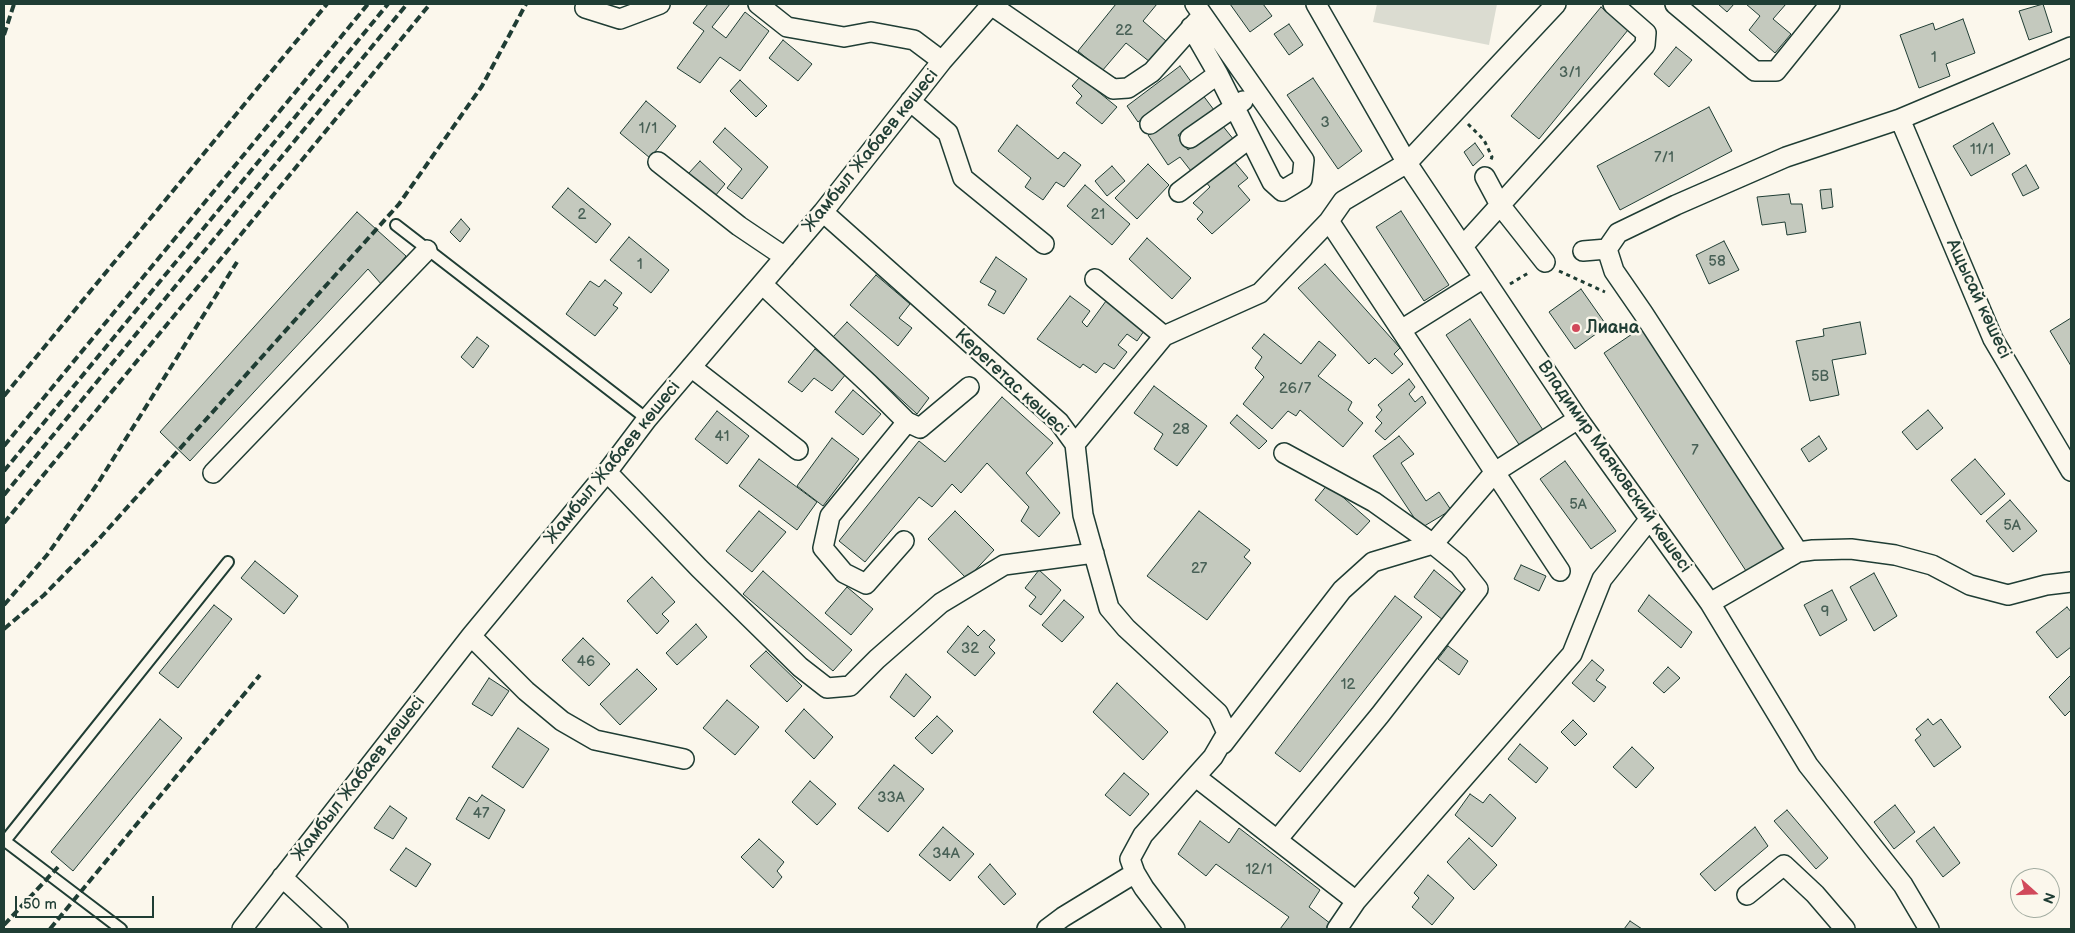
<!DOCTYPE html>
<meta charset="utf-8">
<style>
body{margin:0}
#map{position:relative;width:2075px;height:933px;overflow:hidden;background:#fbf7ec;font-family:"Balsamiq Sans",sans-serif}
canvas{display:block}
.frame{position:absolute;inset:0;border:5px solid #1f3d34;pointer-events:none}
.north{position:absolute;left:2010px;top:868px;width:50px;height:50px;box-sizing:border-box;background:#fbf7ec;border:1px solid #a3ada2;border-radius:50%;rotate:110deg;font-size:14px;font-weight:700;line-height:20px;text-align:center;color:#1f3d34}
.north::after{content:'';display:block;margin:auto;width:18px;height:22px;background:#d1495b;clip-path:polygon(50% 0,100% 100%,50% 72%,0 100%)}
.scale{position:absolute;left:15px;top:896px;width:139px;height:22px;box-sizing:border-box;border:2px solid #1f3d34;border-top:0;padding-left:6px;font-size:15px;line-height:18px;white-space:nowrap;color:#1f3d34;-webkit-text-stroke:4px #fbf7ec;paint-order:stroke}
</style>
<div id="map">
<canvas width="2075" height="933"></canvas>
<div class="frame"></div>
<div class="north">N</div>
<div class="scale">50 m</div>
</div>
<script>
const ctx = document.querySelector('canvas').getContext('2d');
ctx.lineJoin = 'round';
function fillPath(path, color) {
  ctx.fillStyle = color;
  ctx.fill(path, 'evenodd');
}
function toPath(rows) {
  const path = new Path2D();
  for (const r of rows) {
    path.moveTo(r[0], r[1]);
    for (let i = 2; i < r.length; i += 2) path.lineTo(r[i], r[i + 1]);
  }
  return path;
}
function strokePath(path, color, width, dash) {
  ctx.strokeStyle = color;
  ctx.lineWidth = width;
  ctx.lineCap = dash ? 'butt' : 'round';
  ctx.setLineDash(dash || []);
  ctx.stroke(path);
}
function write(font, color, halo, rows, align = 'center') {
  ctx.font = font + ' "Balsamiq Sans",sans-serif';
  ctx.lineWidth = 5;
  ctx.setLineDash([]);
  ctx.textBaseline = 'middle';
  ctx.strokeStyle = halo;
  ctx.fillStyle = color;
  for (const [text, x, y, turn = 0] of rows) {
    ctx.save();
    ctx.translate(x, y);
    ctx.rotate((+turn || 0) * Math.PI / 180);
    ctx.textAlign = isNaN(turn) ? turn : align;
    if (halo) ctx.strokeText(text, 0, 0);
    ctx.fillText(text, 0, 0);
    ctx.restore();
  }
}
fillPath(toPath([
 [1377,4,1497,4,1489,45,1373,22]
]), '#dbdcd1');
const building = toPath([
 [708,4,730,4,712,27,726,38,745,12,769,31,740,71,720,57,700,83,677,68,704,31,693,23,708,4],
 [1116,4,1157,4,1143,21,1166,41,1150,62,1126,43,1102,71,1078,51,1116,4],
 [1230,4,1263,4,1272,16,1250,32,1230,4],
 [1718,4,1734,4,1727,12,1718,4],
 [1746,4,1786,4,1773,19,1791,34,1775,53,1749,30,1760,16,1746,4],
 [2043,4,2052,32,2029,40,2019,11,2043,4],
 [1601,7,1628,30,1539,139,1511,116,1601,7],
 [1963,19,1975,53,1946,64,1950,76,1919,88,1900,35,1933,23,1935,30,1963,19],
 [1289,24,1303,45,1289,55,1274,34,1289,24],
 [783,40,812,64,798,81,769,58,783,40],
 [1676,47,1692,60,1669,87,1654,74,1676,47],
 [1180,66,1192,83,1138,122,1127,106,1180,66],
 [1080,77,1117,107,1102,124,1076,103,1082,96,1072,86,1080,77],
 [1313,78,1362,151,1338,169,1287,95,1313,78],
 [740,80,767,106,756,117,730,91,740,80],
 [1202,94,1214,110,1178,135,1188,150,1222,125,1234,140,1191,171,1180,157,1168,165,1148,135,1202,94],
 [646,101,676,126,650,158,620,133,646,101],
 [1709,107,1732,151,1620,210,1597,166,1709,107],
 [1993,123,2010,154,1971,176,1953,146,1993,123],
 [1017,125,1058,159,1064,152,1081,165,1064,187,1056,182,1043,200,1025,187,1031,178,998,151,1017,125],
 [725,128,768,167,742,199,727,188,742,169,713,142,725,128],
 [1475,143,1484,156,1473,166,1464,152,1475,143],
 [1233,160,1248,178,1238,186,1250,200,1212,234,1197,219,1203,212,1193,203,1210,187,1205,181,1233,160],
 [700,161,725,184,715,196,688,174,700,161],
 [1148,164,1169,185,1137,219,1115,198,1148,164],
 [2026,165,2039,188,2023,196,2012,174,2026,165],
 [1112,166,1125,181,1107,196,1095,181,1112,166],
 [1085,185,1130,224,1112,245,1067,206,1085,185],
 [568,188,611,224,596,243,552,207,568,188],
 [1831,189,1833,207,1822,209,1820,190,1831,189],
 [1789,194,1791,204,1802,204,1806,232,1787,235,1785,222,1762,225,1757,197,1789,194],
 [1401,211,1449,285,1424,301,1376,227,1401,211],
 [357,212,406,256,382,285,368,269,190,461,160,432,357,212],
 [461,219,470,229,460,242,450,232,461,219],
 [629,237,669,270,651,293,610,260,629,237],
 [1147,238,1191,278,1172,299,1129,259,1147,238],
 [1724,241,1739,270,1709,284,1696,255,1724,241],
 [996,257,1027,279,1004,314,988,305,996,291,980,282,996,257],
 [1325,264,1400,348,1394,354,1403,364,1392,374,1375,358,1369,364,1298,288,1325,264],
 [876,275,910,304,899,318,912,328,898,346,850,305,876,275],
 [605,280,622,293,613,305,618,308,595,336,566,314,590,281,599,287,605,280],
 [1581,289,1607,326,1575,349,1549,312,1581,289],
 [1070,296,1090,311,1082,322,1087,327,1106,301,1144,331,1137,341,1127,334,1118,345,1127,352,1114,369,1104,363,1096,373,1083,364,1080,368,1037,339,1070,296],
 [2071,318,2071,366,2050,331,2071,318],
 [1470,319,1543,430,1520,446,1446,335,1470,319],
 [847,322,929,398,917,414,833,337,847,322],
 [1860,322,1866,354,1832,360,1839,395,1810,401,1796,341,1824,336,1823,329,1860,322],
 [1641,328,1786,549,1748,574,1604,353,1641,328],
 [1264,334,1301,364,1319,341,1336,355,1318,376,1352,402,1348,410,1363,423,1343,447,1300,410,1296,416,1288,411,1272,429,1243,404,1264,377,1255,368,1262,357,1252,348,1264,334],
 [477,337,489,346,473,368,461,357,477,337],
 [815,349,846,374,832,391,814,378,802,392,788,382,815,349],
 [1409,379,1415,387,1409,394,1415,402,1422,396,1426,403,1385,440,1375,431,1382,423,1376,417,1382,410,1378,405,1409,379],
 [1154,386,1207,426,1177,466,1154,449,1163,434,1134,413,1154,386],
 [853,390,881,414,863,435,835,412,853,390],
 [1002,397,1053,443,1026,473,1060,513,1039,537,1021,521,1029,507,987,463,961,493,952,484,932,507,919,497,865,562,839,541,919,441,945,462,1002,397],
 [1928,410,1943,428,1917,450,1902,432,1928,410],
 [717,411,749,436,727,464,695,439,717,411],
 [1237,415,1267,441,1259,449,1230,423,1237,415],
 [1399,436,1414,454,1401,463,1426,501,1439,492,1451,510,1421,528,1373,456,1399,436],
 [1819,436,1827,449,1809,462,1801,449,1819,436],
 [832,438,859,459,823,506,797,486,832,438],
 [759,459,817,502,797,530,739,486,759,459],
 [1975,459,2005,494,1981,515,1951,480,1975,459],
 [1565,461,1616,531,1591,549,1540,479,1565,461],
 [1328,484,1370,521,1357,535,1315,500,1328,484],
 [2010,500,2037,531,2013,552,1986,521,2010,500],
 [759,511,786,532,752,572,726,551,759,511],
 [955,511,994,550,967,579,928,539,955,511],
 [1199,511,1250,550,1244,557,1251,563,1207,620,1147,576,1199,511],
 [255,561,298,596,284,614,241,578,255,561],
 [1521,565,1546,576,1539,591,1514,579,1521,565],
 [1039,570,1061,590,1041,615,1029,606,1036,597,1025,588,1039,570],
 [1434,570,1463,594,1443,620,1414,597,1434,570],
 [763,571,852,650,833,671,743,594,763,571],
 [1874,573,1897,616,1874,631,1850,587,1874,573],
 [652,577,675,602,662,614,669,621,657,634,627,601,652,577],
 [847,587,873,609,851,635,825,613,847,587],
 [1832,590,1847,620,1820,636,1804,605,1832,590],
 [1649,595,1692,632,1681,648,1638,611,1649,595],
 [1395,596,1422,617,1300,772,1275,753,1395,596],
 [1064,600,1084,617,1062,642,1042,625,1064,600],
 [214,605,232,619,178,688,159,673,214,605],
 [2067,607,2071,612,2071,647,2057,658,2036,632,2067,607],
 [696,624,707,637,677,665,666,653,696,624],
 [968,626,978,636,984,630,995,640,989,647,995,653,975,676,947,652,968,626],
 [583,638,610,664,589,686,562,660,583,638],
 [1448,646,1468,661,1459,675,1438,659,1448,646],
 [766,651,802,686,787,702,750,666,766,651],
 [1592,660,1604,670,1596,680,1606,687,1594,702,1572,683,1592,660],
 [1668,667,1680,678,1664,693,1653,683,1668,667],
 [637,669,657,689,620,725,600,704,637,669],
 [906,674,931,697,914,717,890,697,906,674],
 [2071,675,2071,710,2065,716,2049,697,2071,675],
 [489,678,509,691,492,716,472,704,489,678],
 [1117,683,1168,732,1143,760,1093,712,1117,683],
 [727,700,759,727,735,755,703,728,727,700],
 [804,709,833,737,814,759,785,731,804,709],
 [937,716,953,731,932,754,915,738,937,716],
 [160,719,182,738,73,871,51,852,160,719],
 [1928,719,1933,725,1941,719,1961,747,1934,767,1915,740,1921,735,1916,729,1928,719],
 [1573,720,1587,734,1575,746,1561,732,1573,720],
 [518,728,549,749,523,788,492,767,518,728],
 [1520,744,1548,768,1536,783,1508,759,1520,744],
 [1632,747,1654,768,1636,788,1613,767,1632,747],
 [894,765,924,789,888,832,858,808,894,765],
 [1124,773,1149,794,1130,816,1105,795,1124,773],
 [810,781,836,804,817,825,792,802,810,781],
 [1470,794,1483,803,1490,794,1516,818,1492,847,1455,815,1470,794],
 [482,795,505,810,489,839,456,819,469,797,477,802,482,795],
 [1895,805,1915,832,1894,849,1874,822,1895,805],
 [390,806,407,818,393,839,374,828,390,806],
 [1787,810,1828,858,1816,869,1774,821,1787,810],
 [1200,821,1229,843,1239,828,1320,890,1309,907,1331,924,1326,929,1280,929,1289,917,1216,864,1206,876,1178,854,1200,821],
 [943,827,974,854,950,881,919,855,943,827],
 [1755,827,1768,846,1715,891,1700,874,1755,827],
 [1934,827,1960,863,1943,877,1916,841,1934,827],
 [1469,838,1497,865,1474,890,1447,862,1469,838],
 [759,839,784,862,777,871,782,877,773,888,741,857,759,839],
 [406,848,431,864,416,887,390,870,406,848],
 [990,864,1016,894,1004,905,978,877,990,864],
 [1428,875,1454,898,1432,925,1412,907,1419,898,1414,893,1428,875],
 [1630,921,1642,929,1624,929,1630,921]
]);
fillPath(building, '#c4c9be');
strokePath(building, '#1f3d34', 1);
const lane = toPath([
 [396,225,647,419],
 [121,929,5,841,228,562]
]);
const street = toPath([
 [758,4,787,27,844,37,871,32,914,40,942,61],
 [1316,4,1407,163,1578,419,1710,603,1798,552,1813,550,1851,549,1895,555,1932,565,1970,585,2008,595,2046,585,2071,582],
 [1556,4,1407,163,1343,201,1329,221,1560,571],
 [1675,4,1755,71,1776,71,1830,4],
 [991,5,1113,89,1128,88,1152,72,1199,19],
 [585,8,620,19,660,4],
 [1191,27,1218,74,1272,182,1282,191,1302,179,1304,160,1195,4],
 [910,101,948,133,963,178,1044,244],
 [1900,119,1993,339,2071,471],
 [1150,124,1218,74],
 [1190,138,1243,101],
 [658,162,739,226,785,257],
 [1485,177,1500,205,1545,262],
 [1179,192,1250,138],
 [823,212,1059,422,1075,444,1083,515,1109,608,1126,628,1218,713,1227,733,1213,757,1143,835,1130,859,1135,873,1144,888,1175,929],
 [1463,246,1645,45,1646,33,1613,4],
 [1607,249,1614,271,1643,313,1798,552],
 [1583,251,1607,249,1618,233,1676,205,1786,157,1900,119,2071,47],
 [1095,279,1164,336],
 [762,284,869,384,907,422,920,428,969,387],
 [1401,330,1484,278],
 [691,367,798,450],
 [1075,444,1164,336,1260,293,1329,221],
 [1284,453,1374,502,1433,544,1495,472,1578,419],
 [607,472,699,568,800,667,827,688,850,686,877,659,941,603,1004,565,1094,553],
 [213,473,427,250],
 [904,541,866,584,844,573,823,548,830,516,907,422],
 [1710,603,1808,765,1903,885,1929,929],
 [471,636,526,691,562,721,595,740,684,759],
 [1223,744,1342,590,1373,562,1433,544,1459,565,1478,589,1380,715,1277,840,1356,901],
 [1196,777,1277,840],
 [282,877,338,929],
 [1747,895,1784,865,1815,894,1845,929],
 [242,929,471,636,607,472,647,419,823,212,942,61,992,4],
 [1047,929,1063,917,1135,873],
 [1337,929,1356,901,1572,654,1602,579,1649,520]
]);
strokePath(lane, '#1f3d34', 14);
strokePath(street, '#1f3d34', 22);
strokePath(toPath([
 [1468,124,1484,140,1492,157,1490,162],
 [1559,271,1605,292],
 [1510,284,1530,272]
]), '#1f3d34', 3, [4, 4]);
strokePath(lane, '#fbf7ec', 10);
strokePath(street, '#fbf7ec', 19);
strokePath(toPath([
 [4,35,14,4],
 [4,396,327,4],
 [4,446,368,4],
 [4,471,388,4],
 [4,495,407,4],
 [4,523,430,4],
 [4,605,47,555,98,483,237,262],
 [4,629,44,595,98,540,399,204,482,86,526,4],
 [4,925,58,867],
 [50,929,260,675]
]), '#1f3d34', 4, [8, 4]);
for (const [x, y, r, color] of [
 [1576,328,5,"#d1495b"]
]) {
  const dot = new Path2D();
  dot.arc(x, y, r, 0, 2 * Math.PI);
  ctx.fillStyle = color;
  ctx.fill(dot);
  strokePath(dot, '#fbf7ec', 2);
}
write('15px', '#486056', null, [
 ["22",1124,31],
 ["1",1934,58],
 ["3/1",1570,73],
 ["3",1325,123],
 ["1/1",648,129],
 ["11/1",1982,150],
 ["7/1",1664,158],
 ["2",582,215],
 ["21",1098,215],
 ["58",1717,262],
 ["1",640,265],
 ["5В",1820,377],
 ["26/7",1295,389],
 ["28",1181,430],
 ["41",722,437],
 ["7",1695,451],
 ["5А",1578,505],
 ["5А",2012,526],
 ["27",1199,569],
 ["9",1825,612],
 ["32",970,649],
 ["46",586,662],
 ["12",1348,685],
 ["33А",891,798],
 ["47",481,814],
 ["34А",946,854],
 ["12/1",1259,870]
]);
write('18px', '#1f3d34', '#fbf7ec', [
 ["Жамбыл Жабаев көшесі",871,151,-51],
 ["Ащысай көшесі",1978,299,65],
 ["Керегетас көшесі",1011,383,43],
 ["Жамбыл Жабаев көшесі",613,463,-51],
 ["Владимир Маяковский көшесі",1614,467,55],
 ["Жамбыл Жабаев көшесі",359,779,-52]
]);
write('bold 18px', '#1f3d34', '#fbf7ec', [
 ["Лиана",1586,328]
], 'left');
</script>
